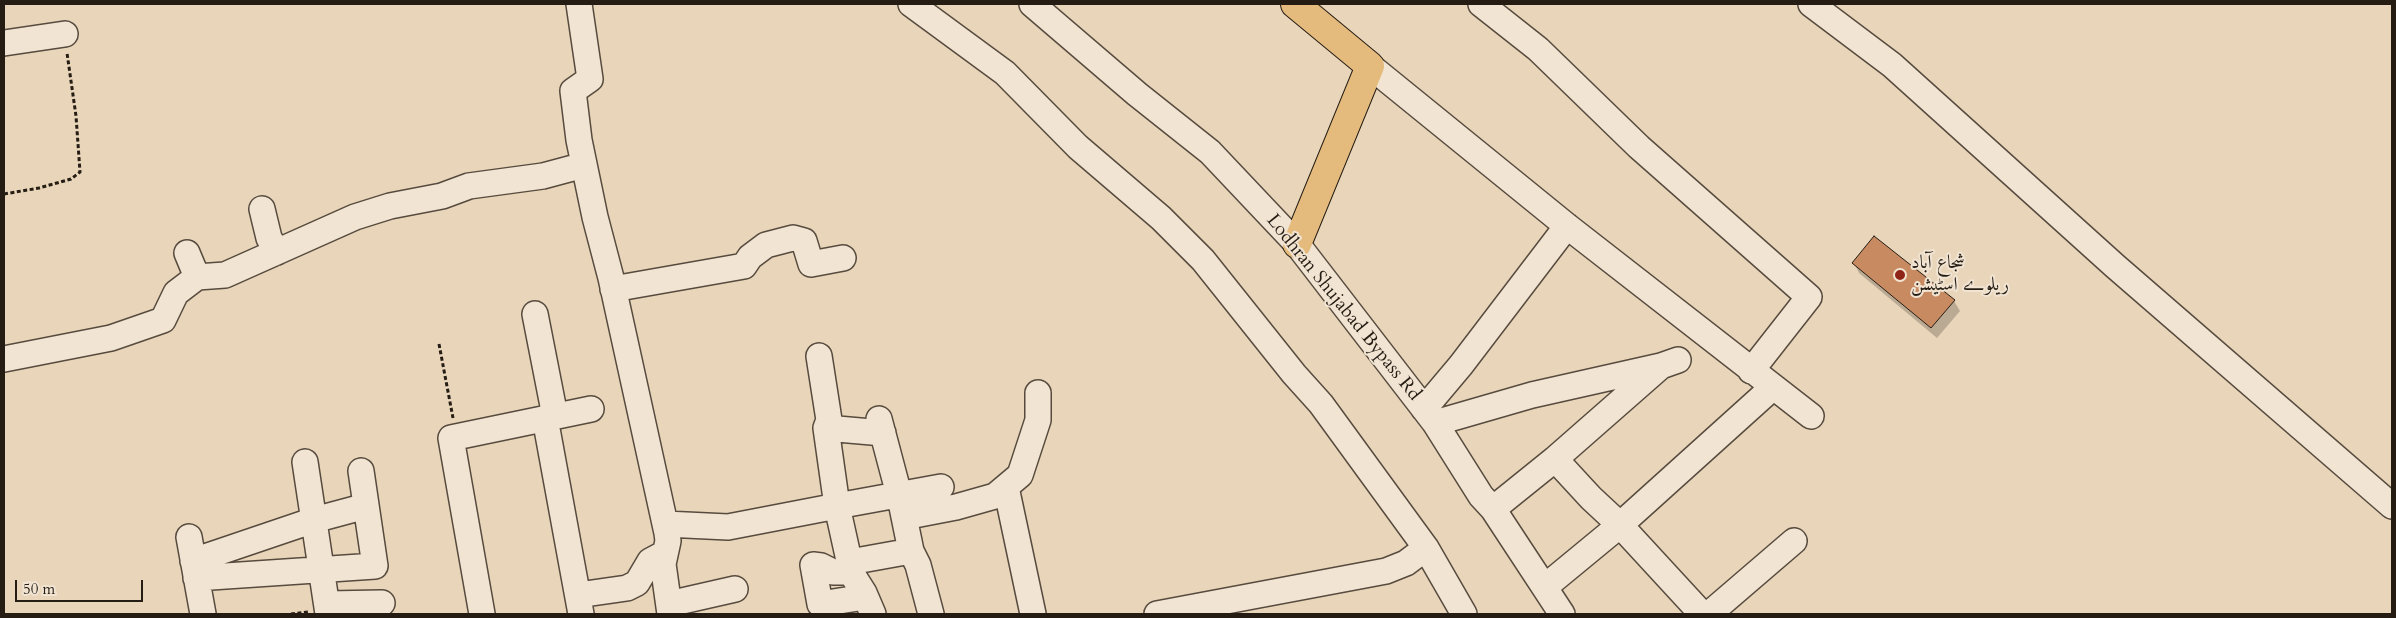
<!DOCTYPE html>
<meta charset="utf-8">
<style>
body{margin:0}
#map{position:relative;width:2396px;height:618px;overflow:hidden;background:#e9d5ba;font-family:Cardo,serif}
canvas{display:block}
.frame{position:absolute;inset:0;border:5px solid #251d14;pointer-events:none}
.scale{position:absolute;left:15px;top:580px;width:128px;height:22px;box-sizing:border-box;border:2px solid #251d14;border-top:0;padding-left:6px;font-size:15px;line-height:18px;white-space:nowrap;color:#251d14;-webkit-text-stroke:4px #f1e4d2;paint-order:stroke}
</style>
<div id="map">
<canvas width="2396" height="618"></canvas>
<div class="frame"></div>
<div class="scale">50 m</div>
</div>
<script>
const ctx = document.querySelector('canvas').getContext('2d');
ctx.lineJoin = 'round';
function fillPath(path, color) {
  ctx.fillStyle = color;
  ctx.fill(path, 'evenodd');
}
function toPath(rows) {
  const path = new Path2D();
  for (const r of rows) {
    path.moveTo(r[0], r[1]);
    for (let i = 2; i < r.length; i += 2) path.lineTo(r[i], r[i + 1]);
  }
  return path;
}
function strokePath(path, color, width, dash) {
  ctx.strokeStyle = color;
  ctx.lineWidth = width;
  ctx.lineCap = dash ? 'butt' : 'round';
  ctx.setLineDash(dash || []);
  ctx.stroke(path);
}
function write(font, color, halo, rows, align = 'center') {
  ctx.font = font + ' Cardo,Amiri,serif';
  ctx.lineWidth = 4;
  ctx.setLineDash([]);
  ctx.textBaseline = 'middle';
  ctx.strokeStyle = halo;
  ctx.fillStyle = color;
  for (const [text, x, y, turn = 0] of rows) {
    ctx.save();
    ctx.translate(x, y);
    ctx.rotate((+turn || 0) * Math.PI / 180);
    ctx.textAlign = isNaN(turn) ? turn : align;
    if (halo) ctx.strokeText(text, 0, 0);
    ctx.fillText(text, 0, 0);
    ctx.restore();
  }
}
fillPath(toPath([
 [1854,263,1954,301,1960,311,1937,338,1859,273]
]), '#0003');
const building = toPath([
 [1874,236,1955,300,1931,328,1852,263,1874,236]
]);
fillPath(building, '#c88a61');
strokePath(building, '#251d14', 1);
const minor = toPath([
 [579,4,590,79,573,91,579,140,595,217,611,278,667,533,668,541,663,564,670,614],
 [911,4,1005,73,1078,147,1161,218,1203,260,1294,374,1321,404,1426,548,1464,614],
 [1032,4,1137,94,1210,152,1297,244,1435,423,1481,496,1493,509,1562,614],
 [1481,4,1538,49,1639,147,1809,297,1751,371],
 [1811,4,1892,65,2115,266,2392,506],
 [4,43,65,34],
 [1370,66,1567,226,1811,416],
 [262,209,269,238,277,252],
 [187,253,197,277,225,275,355,217,390,206,442,196,469,186,543,176,584,165],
 [613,289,744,266,750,257,766,245,793,238,804,241,811,264,843,258],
 [535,314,555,416],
 [4,359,111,338,163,320,176,293,197,277],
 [1424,409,1461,365,1567,226],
 [545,418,581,614],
 [1435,423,1532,395,1661,366],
 [826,428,883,433],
 [1555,459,1661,366,1678,360],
 [305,462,328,614],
 [1006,487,1033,614],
 [1493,509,1555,459,1591,498,1620,525,1702,614],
 [904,517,956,507,995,496,1020,475,1038,420,1038,393],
 [665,524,728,527,837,506,826,428,829,420,819,356],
 [189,537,203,614],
 [911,551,918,565,931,614],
 [193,561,314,520,366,506],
 [850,562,911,551,901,502,879,419],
 [852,572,833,572,821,566,813,565,820,604,865,597],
 [196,578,375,566,361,471],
 [1546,586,1620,525,1772,388],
 [578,595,627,588,637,583,650,561,665,553],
 [327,604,382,603],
 [669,604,735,589],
 [482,614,451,438,591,409],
 [873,614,864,593,852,574,837,506,941,487],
 [1157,614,1386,571,1406,563,1426,548],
 [1709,614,1794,541]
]);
const major = toPath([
 [1295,4,1370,66,1297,244]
]);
strokePath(minor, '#564b3e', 28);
strokePath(major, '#251d14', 30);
strokePath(toPath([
 [4,194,39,188,71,179,80,172,76,116,67,53],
 [439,344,453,418],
 [291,614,308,612]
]), '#251d14', 3, [4, 2.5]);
strokePath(minor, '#f1e4d2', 25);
strokePath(major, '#e4ba7d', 28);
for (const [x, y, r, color] of [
 [1900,275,6,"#8f2418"]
]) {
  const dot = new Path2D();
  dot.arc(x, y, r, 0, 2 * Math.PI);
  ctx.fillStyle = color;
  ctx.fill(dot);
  strokePath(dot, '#f1e4d2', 2);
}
write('19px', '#251d14', '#f1e4d2', [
 ["شجاع آباد",1911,264],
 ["ریلوے اسٹیشن",1911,286]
], 'left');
write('19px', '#251d14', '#f1e4d2', [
 ["Lodhran Shujabad Bypass Rd",1343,308,51]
]);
</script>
